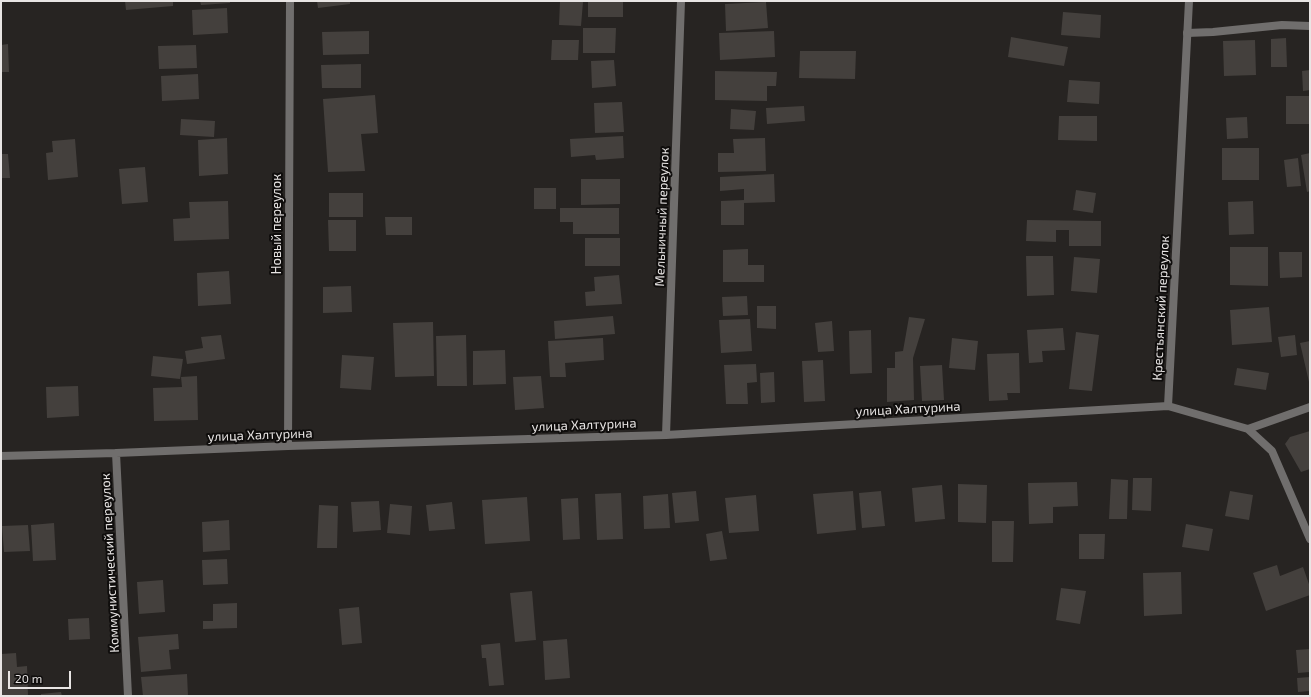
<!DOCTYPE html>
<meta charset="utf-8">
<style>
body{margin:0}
#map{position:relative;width:1311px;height:697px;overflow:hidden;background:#272422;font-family:"Exo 2",sans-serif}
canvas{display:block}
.frame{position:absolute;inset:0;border:2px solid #e8e5e4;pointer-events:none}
.scale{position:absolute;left:8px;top:671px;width:63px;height:18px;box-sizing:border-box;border:2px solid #e8e5e4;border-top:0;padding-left:5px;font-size:12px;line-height:14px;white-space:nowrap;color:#e8e5e4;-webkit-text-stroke:3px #0f0d0c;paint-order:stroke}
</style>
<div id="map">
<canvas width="1311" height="697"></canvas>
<div class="frame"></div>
<div class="scale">20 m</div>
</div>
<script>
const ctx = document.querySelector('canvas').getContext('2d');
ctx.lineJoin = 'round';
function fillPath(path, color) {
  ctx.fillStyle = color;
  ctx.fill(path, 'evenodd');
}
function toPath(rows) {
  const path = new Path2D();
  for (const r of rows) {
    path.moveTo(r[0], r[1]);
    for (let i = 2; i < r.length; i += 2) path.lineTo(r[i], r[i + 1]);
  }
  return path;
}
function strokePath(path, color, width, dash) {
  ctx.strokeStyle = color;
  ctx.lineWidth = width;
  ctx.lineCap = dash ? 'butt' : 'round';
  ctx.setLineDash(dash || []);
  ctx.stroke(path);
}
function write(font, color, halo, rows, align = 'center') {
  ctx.font = font + ' "Exo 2",sans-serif';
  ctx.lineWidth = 4;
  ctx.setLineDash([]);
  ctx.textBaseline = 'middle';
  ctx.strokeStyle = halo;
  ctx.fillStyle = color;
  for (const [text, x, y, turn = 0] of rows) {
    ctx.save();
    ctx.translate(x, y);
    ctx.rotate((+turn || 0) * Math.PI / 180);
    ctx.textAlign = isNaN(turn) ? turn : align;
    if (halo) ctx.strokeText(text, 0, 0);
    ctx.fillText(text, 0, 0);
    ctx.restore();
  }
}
fillPath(toPath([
 [125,1,173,1,173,6,126,10],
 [200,1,230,1,230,3,201,5],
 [317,1,350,1,350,4,318,8],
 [560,1,583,2,581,26,559,25],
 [588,1,623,1,623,17,588,17],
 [766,2,768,28,726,31,725,4],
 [227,8,228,33,193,35,192,10],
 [1063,12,1101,15,1100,38,1061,35],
 [583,28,616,28,615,53,583,53],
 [369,31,369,54,323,55,322,32],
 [774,31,775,57,720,60,719,33],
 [1011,37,1068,47,1064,66,1008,57],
 [1286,38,1287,67,1271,67,1271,39],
 [552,40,579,40,578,60,551,60],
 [1255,40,1256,75,1224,76,1223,41],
 [8,44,9,72,1,72,1,45],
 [196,45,197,68,159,69,158,46],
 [800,51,856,51,855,79,799,78],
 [614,60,616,86,592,88,591,61],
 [361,64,361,88,322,88,321,65],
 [1310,70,1310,90,1303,91,1302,71],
 [715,71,777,72,776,86,767,86,767,101,715,100],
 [198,74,199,99,162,101,161,76],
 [1069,80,1100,82,1099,104,1067,102],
 [375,95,378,133,361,134,365,171,328,172,323,99],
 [1286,96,1310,96,1310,124,1286,124],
 [622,102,624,132,595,133,594,103],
 [804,106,805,121,767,124,766,108],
 [731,109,756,111,754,130,730,129],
 [1059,116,1097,116,1097,141,1058,140],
 [1247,117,1248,138,1227,139,1226,118],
 [181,119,215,121,214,137,180,135],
 [623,136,624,158,596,160,595,155,571,157,570,139],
 [227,138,228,174,199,176,198,140],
 [765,138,766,171,718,172,718,153,734,153,733,139],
 [75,139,78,177,48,180,46,153,53,152,52,141],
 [1222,148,1259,148,1259,180,1222,180],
 [1310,153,1310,191,1307,192,1301,155],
 [1,154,8,154,10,178,1,178],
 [1298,158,1301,186,1287,187,1284,160],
 [145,167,148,202,122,204,119,169],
 [774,174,775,202,744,203,744,225,721,225,721,201,744,200,744,189,720,191,720,177],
 [581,179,620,179,620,204,581,205],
 [534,188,556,188,556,209,534,209],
 [1076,190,1096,193,1093,213,1073,210],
 [329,193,363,193,363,217,329,217],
 [228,201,229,239,174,241,173,219,190,218,189,202],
 [1253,201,1254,234,1229,235,1228,202],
 [560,208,619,208,619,234,573,234,573,222,560,222],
 [385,217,412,217,412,235,386,235],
 [328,220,356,220,356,251,329,251],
 [1027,220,1101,221,1101,246,1069,246,1069,230,1056,230,1056,242,1026,241],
 [585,238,620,238,620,266,585,266],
 [1230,247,1268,247,1268,286,1230,285],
 [748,249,748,265,764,265,764,282,723,282,723,250],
 [1279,252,1302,252,1302,277,1280,278],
 [1026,256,1053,256,1054,295,1027,296],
 [1074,257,1100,259,1097,293,1071,291],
 [229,271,231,304,198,306,197,273],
 [619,275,622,304,586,306,585,292,595,291,594,277],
 [351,286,352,312,323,313,323,287],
 [747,296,748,315,723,316,722,297],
 [757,306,776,306,776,329,757,328],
 [1269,307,1272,342,1232,345,1230,310],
 [613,316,615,334,555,339,554,321],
 [909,317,925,319,913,358,914,400,887,402,887,368,895,368,895,352,903,351],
 [750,319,752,351,721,353,719,320],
 [832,321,834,351,818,352,815,323],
 [433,322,434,376,395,377,393,323],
 [1063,328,1065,350,1042,351,1043,362,1029,363,1027,330],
 [871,330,872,373,850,374,849,331],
 [1076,332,1099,335,1092,391,1069,389],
 [221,335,225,359,187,364,185,351,203,348,201,337],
 [466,335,467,386,437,386,436,336],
 [1295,335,1297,355,1281,357,1278,337],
 [603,338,604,360,565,363,566,377,550,377,548,341],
 [952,338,978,341,975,370,949,368],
 [1310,341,1310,382,1309,382,1300,343],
 [505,350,506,384,473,385,473,351],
 [1019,353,1020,393,1007,393,1008,400,989,401,987,354],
 [342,355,374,357,371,390,340,388],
 [153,356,183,359,180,379,151,376],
 [823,360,825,401,804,402,802,361],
 [756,364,757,382,747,383,748,404,726,404,724,365],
 [942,365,944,400,922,401,920,366],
 [1237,368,1269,373,1266,390,1234,385],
 [774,372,775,402,761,403,760,373],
 [197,376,198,420,154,421,153,388,182,387,181,377],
 [541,376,544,408,515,410,513,377],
 [78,386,79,416,47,418,46,387],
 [1310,431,1310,469,1301,472,1285,444,1290,437],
 [1133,478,1152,478,1151,511,1132,510],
 [1111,479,1128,480,1127,519,1109,519],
 [1077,482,1078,506,1053,507,1053,523,1029,524,1028,483],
 [958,484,987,485,986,523,958,522],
 [942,485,945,519,915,522,912,488],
 [696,491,699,521,675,523,672,493],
 [853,491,856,530,817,534,813,494],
 [881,491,885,526,862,528,859,493],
 [1230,491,1253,495,1249,520,1225,516],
 [621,493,623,539,597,540,595,494],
 [668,494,670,528,644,529,643,496],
 [756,495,759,531,729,533,725,498],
 [527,497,530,541,485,544,482,500],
 [578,498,580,539,563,540,561,499],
 [379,501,381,530,353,532,351,502],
 [452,502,455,529,429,531,426,505],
 [390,504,412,506,410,535,387,533],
 [319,505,338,506,337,548,317,548],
 [229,520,230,550,203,552,202,522],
 [992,521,1014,521,1013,562,992,562],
 [54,523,56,560,33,561,31,525],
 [1186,524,1213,529,1209,551,1182,547],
 [28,525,30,551,4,552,2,526],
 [722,531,727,559,710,561,706,534],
 [1079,534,1105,534,1104,559,1079,559],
 [227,559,228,584,203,585,202,560],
 [1277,565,1280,576,1303,567,1310,587,1310,595,1266,611,1253,573],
 [1181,572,1182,614,1144,616,1143,573],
 [163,580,165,612,139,614,137,582],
 [1061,588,1086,591,1080,624,1056,620],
 [532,591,536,640,515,642,510,593],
 [237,603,237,628,203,629,203,621,213,621,213,604],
 [359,607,362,643,342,645,339,609],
 [89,618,90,639,69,640,68,619],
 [178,634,179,649,169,650,171,669,141,672,138,637],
 [567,639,570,678,545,680,543,641],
 [500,643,504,685,489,686,486,658,482,658,481,645],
 [1310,649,1310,672,1298,673,1296,650],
 [16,653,17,667,27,666,28,695,1,696,1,654],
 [187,674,188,696,143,696,141,677],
 [1310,677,1310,691,1298,692,1297,678],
 [61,692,62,696,41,696,41,694]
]), '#44403d');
strokePath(toPath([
 [1187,33,1213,32,1282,25,1310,26]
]), '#706e6d', 8);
strokePath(toPath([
 [1168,406,1189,1],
 [1248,429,1310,407],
 [666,435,681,1],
 [288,446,290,1],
 [116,453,128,696],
 [1,456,116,453,288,446,666,435,1168,406,1248,429,1272,451,1310,539]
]), '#706e6d', 8);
write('13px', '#e8e5e4', '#0f0d0c', [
 ["Мельничный переулок",662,217,-88],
 ["Новый переулок",277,224,-90],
 ["Крестьянский переулок",1161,308,-87],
 ["улица Халтурина",908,409,-3],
 ["улица Халтурина",584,425,-2],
 ["улица Халтурина",260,435,-2],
 ["Коммунистический переулок",110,563,-93]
]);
</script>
